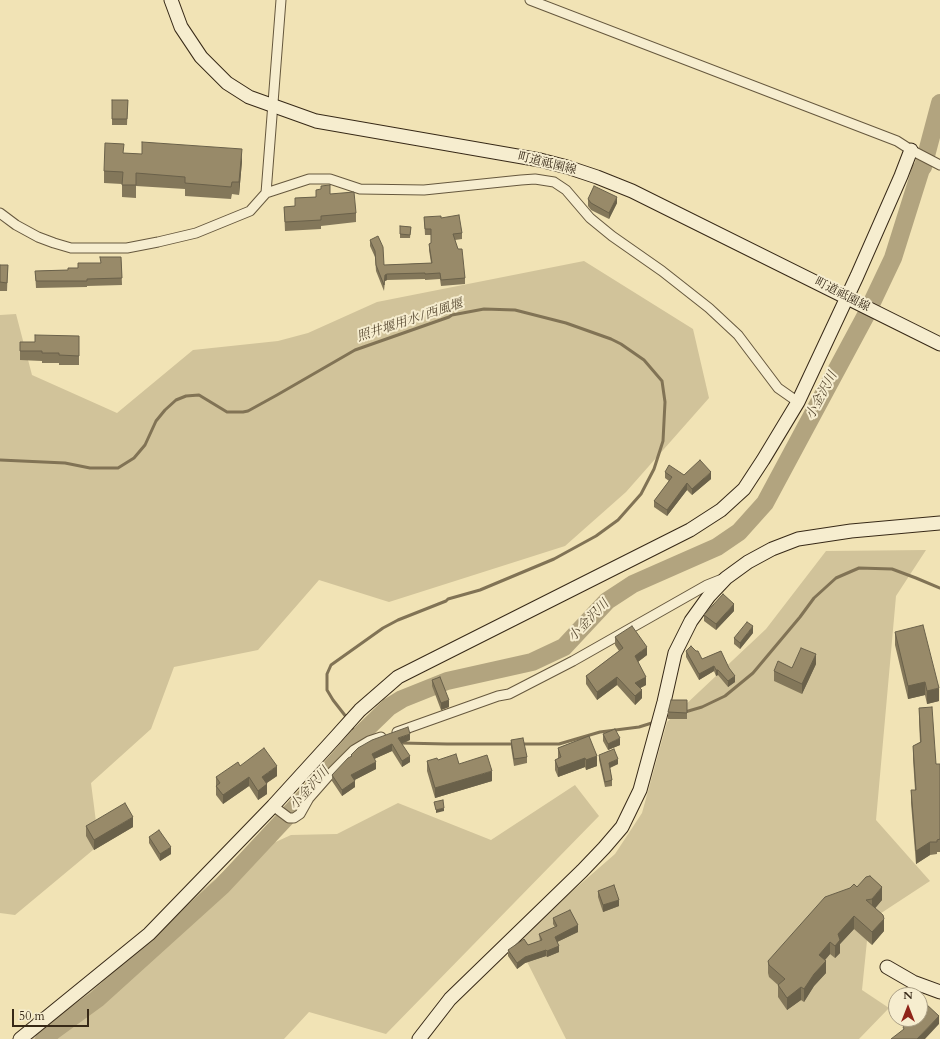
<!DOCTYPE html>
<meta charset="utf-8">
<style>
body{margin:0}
#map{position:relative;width:940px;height:1039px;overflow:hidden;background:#f1e3b5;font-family:Cardo,serif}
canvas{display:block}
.north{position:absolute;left:888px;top:987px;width:40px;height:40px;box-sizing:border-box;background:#f6edcf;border:1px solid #aa9f85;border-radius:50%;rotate:0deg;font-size:11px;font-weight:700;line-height:16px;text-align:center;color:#372917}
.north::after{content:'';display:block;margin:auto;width:14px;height:18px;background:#8f2418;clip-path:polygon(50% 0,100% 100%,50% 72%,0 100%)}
.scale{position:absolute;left:12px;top:1009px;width:77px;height:18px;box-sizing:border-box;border:2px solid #372917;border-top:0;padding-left:5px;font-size:12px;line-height:14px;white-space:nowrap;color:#372917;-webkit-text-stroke:3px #f6edcf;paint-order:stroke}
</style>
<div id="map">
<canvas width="940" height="1039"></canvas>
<div class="north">N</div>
<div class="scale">50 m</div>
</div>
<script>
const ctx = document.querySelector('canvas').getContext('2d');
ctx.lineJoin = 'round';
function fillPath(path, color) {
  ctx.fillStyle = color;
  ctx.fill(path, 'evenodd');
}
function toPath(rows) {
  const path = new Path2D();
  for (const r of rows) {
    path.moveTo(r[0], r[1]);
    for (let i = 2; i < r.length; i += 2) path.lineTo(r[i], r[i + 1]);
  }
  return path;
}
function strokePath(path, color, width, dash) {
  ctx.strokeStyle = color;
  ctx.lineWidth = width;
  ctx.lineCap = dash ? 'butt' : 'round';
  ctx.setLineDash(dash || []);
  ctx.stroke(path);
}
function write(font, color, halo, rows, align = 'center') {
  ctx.font = font + ' Cardo,"Noto Serif JP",serif';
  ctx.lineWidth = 4;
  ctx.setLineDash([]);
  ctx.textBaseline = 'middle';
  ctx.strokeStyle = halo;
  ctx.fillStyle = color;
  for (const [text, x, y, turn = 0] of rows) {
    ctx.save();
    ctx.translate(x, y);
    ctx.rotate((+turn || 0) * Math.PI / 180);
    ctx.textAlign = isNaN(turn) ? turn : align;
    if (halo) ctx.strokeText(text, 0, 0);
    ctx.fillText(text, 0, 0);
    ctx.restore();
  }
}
fillPath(toPath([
 [584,261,693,329,709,398,626,492,565,546,389,602,319,580,258,650,174,667,151,729,91,783,99,845,15,915,0,913,0,315,16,314,32,375,117,413,193,350,278,341,308,333,377,302],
 [926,550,896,596,876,820,930,881,869,921,862,990,889,1008,859,1039,566,1039,516,940,615,854,642,813,667,722,766,629,826,551],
 [575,785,599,816,386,1034,309,1012,284,1039,32,1039,238,859,291,835,337,834,398,803,491,840]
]), '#d1c39a');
strokePath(toPath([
 [0,460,65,463,90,468,118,468,134,458,145,445,156,421,165,410,176,400,186,396,199,395,227,412,243,412,248,411,277,395,355,350,449,317,452,315,484,309,515,310,566,323,611,339,621,344,644,360,662,381,665,402,663,441,654,469,641,494,618,520,596,536,554,559,480,590,448,599,446,601,398,620,383,628,331,665,327,674,327,690,333,700,347,718],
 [685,712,702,707,725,696,753,673,800,617,814,598,836,578,859,568,892,569,916,578,940,588],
 [351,725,358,737,364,737,370,739],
 [401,743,447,744,513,744],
 [521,744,559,744,600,732,639,727,655,722]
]), '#817355', 3);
strokePath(toPath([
 [44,1039,53,1031,97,999,222,886,307,795,358,737,389,707,402,699,447,681,532,662,564,647,607,601,633,584,717,547,739,532,765,503,866,315,893,258,921,169,923,167,940,103]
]), '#b2a47f', 18);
const street = toPath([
 [530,0,897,141,911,150,940,165],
 [266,193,281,0],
 [0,213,16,225,38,237,54,243,71,248,127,248,158,242,196,233,250,211,266,193,309,179,330,179,360,189,424,190,521,180,535,179,554,182,566,190,590,218,612,236,662,271,709,308,738,335,778,388,798,402],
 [397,732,498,696,509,694,573,661,707,585,722,579],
 [273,806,289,818,294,818,300,814,309,798,331,773,354,750,369,741,381,737]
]);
const secondary = toPath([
 [171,0,181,27,201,57,227,83,249,97,316,121,540,160,567,167,597,177,632,191,940,344],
 [887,967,913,982,940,992],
 [20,1039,149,934,273,806,334,739,360,710,398,677,690,530,721,510,744,489,763,460,798,402,857,276,901,176,911,150],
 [419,1039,450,999,582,871,604,848,622,827,640,790,664,702,675,653,691,621,709,596,726,578,748,562,772,549,798,539,851,531,940,523]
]);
strokePath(street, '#66583e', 11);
strokePath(secondary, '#372917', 15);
strokePath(street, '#f6edcf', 9);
strokePath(secondary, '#f6edcf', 13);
fillPath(toPath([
 [112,100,128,100,127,125,112,125],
 [124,153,242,161,239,195,232,194,231,199,185,196,185,189,136,186,136,198,122,197,122,184,104,183,104,171],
 [316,190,330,194,356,213,356,222,321,226,321,229,285,231,284,207,295,206,295,198,316,197],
 [588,199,617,203,609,219,591,210,588,206],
 [424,217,441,218,462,233,462,239,455,240,465,278,465,284,441,286,440,279,425,280,425,279,387,280,385,281,384,291,376,271,375,257,370,246,370,240,384,265,431,263,429,250,429,244,431,243,431,235,425,235],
 [400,226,411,227,410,238,400,238],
 [121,257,122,285,87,286,87,287,36,288,35,271,68,270,78,268,100,263],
 [0,265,8,265,7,291,0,291],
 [79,336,79,365,59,365,59,363,42,363,42,361,20,360,20,342,35,342],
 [665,472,684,475,711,479,692,495,687,490,667,516,654,507,654,501,669,481,665,478],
 [734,611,716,630,704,621,704,615],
 [895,632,939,701,927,704,925,695,908,699,895,645],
 [753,633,740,649,734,644,734,638],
 [615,637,647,655,638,662,646,685,640,688,642,698,635,705,617,685,597,700,586,684,586,676,619,651,615,645],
 [686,651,702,659,721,651,735,682,728,687,718,675,716,676,714,671,699,680,686,657],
 [816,664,802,694,774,681,774,671],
 [432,680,449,707,441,710,432,686],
 [687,700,687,719,668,719,668,712],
 [919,708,936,764,940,764,940,852,937,852,937,854,930,855,916,864,911,803,911,790,915,790,913,759,913,746,920,742,919,721],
 [603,734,620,745,608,750,603,741],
 [589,736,597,766,586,770,585,767,558,777,555,770,555,760,558,759,558,748],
 [410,740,402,744,410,762,402,767,392,751,374,759,376,769,354,780,355,787,342,796,332,781,332,775,351,756,351,755,358,748],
 [511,740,527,757,527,763,514,766,511,747],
 [599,755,618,764,610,768,612,780,612,786,605,787,599,760],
 [438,760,459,764,492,781,435,798,427,771,427,761],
 [240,766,277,776,267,783,267,794,258,800,249,786,223,804,216,795,216,777],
 [86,826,133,827,94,850,86,836],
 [149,837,171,854,160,861,149,843],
 [857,887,882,900,875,908,884,931,872,945,854,929,840,944,840,953,835,958,830,954,825,960,826,973,814,986,804,1002,801,1000,787,1010,778,997,778,985,769,977,768,973,768,961,850,888],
 [598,891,619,906,603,912,598,897],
 [553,918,578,932,557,942,559,952,547,957,546,956,525,963,517,969,508,956,508,950,528,945,540,941,539,934,555,927,553,924]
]), '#83775a');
fillPath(toPath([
 [242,149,242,161,239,195,239,182],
 [617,197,617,203,609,219,609,213],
 [387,274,387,280,385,281,385,275],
 [711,472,711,479,692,495,692,489],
 [687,483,687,490,667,516,667,510],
 [734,604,734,611,716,630,716,624],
 [753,626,753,633,740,649,740,643],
 [647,647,647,655,635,664,635,656],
 [816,654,816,664,802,694,802,684],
 [714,666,714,671,699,680,699,674],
 [716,670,718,670,718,675,716,676],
 [735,676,735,682,728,687,728,681],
 [617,677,617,685,597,700,597,692],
 [646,677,646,685,635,691,635,683],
 [925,682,925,695,908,699,908,686],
 [939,688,939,701,927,704,927,691],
 [642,690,642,698,635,705,635,696],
 [449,700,449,707,441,710,441,703],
 [410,734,410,740,398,745,398,738],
 [620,738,620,745,608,750,608,744],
 [392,744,392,751,372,760,372,754],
 [410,756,410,762,402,767,402,761],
 [597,756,597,766,586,770,586,760],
 [585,758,585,767,558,777,558,768],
 [618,759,618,764,609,768,609,763],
 [376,762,376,769,351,782,351,775],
 [277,766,277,776,262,786,262,777],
 [492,771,492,781,435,798,435,788],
 [249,777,249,786,223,804,223,795],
 [355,781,355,787,342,796,342,790],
 [267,784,267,794,258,800,258,791],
 [444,808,444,811,436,813,436,810],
 [133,817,133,827,94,850,94,840],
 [930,842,930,855,916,864,916,851],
 [171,847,171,854,160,861,160,854],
 [882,887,882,900,872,912,872,899],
 [619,900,619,906,603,912,603,905],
 [854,916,854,929,840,944,840,953,835,958,835,946,838,934],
 [884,919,884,931,872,945,872,932],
 [578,925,578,932,555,943,555,937],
 [830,942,830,954,819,967,819,955],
 [559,946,559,952,547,957,547,951],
 [546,950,546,956,525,963,517,969,517,963,525,957],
 [826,961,826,973,814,986,804,1002,804,989,814,974],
 [801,987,801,1000,787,1010,787,998],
 [939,1016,939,1024,925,1039,917,1039]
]), '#6a614a');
const building = toPath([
 [112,100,128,100,127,119,112,119,112,100],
 [142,142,242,149,239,182,232,182,231,187,185,183,185,177,136,173,136,185,122,185,123,172,104,171,105,143,124,144,123,153,142,154,142,142],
 [330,185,330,194,354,192,356,213,321,216,321,220,285,222,284,207,295,206,295,198,316,197,316,190,321,189,321,186,330,185],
 [594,186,617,197,609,213,591,203,588,199,594,186],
 [459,215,462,233,453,234,458,249,462,249,465,278,441,280,440,273,425,274,425,273,387,274,385,275,384,285,376,265,375,251,370,240,378,236,383,247,384,265,432,263,429,244,431,243,431,229,425,229,424,217,441,216,441,218,459,215],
 [400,226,411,227,410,235,400,234,400,226],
 [100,257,121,257,122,278,87,279,87,281,36,281,35,271,68,270,68,268,78,268,78,263,101,263,100,257],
 [0,265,8,265,7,283,0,282,0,265],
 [35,335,79,336,79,356,59,355,59,353,42,353,42,351,20,351,20,342,35,342,35,335],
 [700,460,711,472,692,489,687,483,667,510,654,501,672,477,665,472,669,465,684,475,700,460],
 [723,594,734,604,716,624,704,615,723,594],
 [747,622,753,626,740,643,734,638,747,622],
 [923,625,939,688,927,691,925,682,908,686,895,632,923,625],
 [632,626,647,647,635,656,646,677,635,683,642,690,635,696,617,677,597,692,586,676,623,648,615,637,632,626],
 [691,646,696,651,698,651,702,659,721,651,729,668,735,676,728,681,718,670,716,670,714,666,699,674,686,651,691,646],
 [801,648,816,654,802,684,774,671,778,661,792,668,801,648],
 [440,677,449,700,441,703,432,680,440,677],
 [671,700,687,700,687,713,668,712,671,700],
 [932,707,936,764,940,764,940,839,937,840,937,842,930,842,916,851,911,790,916,790,913,746,921,742,919,708,932,707],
 [408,727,410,734,398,738,410,756,402,761,392,744,372,754,376,762,351,775,355,781,342,790,332,775,348,758,352,756,351,755,358,748,372,740,408,727],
 [615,729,620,738,608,744,603,734,615,729],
 [589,736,597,756,586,760,585,758,558,768,555,760,561,757,558,748,589,736],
 [523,738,527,757,514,759,511,740,523,738],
 [264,748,277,766,262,777,267,784,258,791,249,777,223,795,216,786,220,783,216,777,238,762,240,766,264,748],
 [614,749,618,759,609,763,612,780,605,782,599,755,614,749],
 [456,754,459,764,487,755,492,771,435,788,427,761,437,758,438,760,456,754],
 [443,800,444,808,436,810,434,802,443,800],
 [125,803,133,817,94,840,86,826,125,803],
 [159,830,171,847,160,854,149,837,159,830],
 [870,876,882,887,872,899,866,900,883,915,884,919,872,932,854,916,838,934,840,940,835,946,830,942,819,955,826,961,814,974,804,989,801,987,787,998,778,985,785,979,769,965,768,961,825,897,850,888,854,884,857,887,866,877,870,876],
 [614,885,619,900,603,905,598,891,614,885],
 [570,910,578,925,555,937,559,946,547,951,546,950,525,957,517,963,508,950,524,939,528,945,542,940,539,934,557,926,553,918,570,910],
 [925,1003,939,1016,917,1039,891,1039,904,1029,903,1027,910,1019,920,1019,920,1009,925,1003]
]);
fillPath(building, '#988a69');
strokePath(building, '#6a614a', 1);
write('12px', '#372917', '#f6edcf', [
 ["町道祗園線",547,164,14],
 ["町道祗園線",842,295,27]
]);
write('italic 13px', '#5c4e36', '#f6edcf', [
 ["照井堰用水/西風堰",410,321,-18],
 ["小金沢川",822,396,-62],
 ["小金沢川",589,621,-46],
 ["小金沢川",310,789,-48]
]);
</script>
